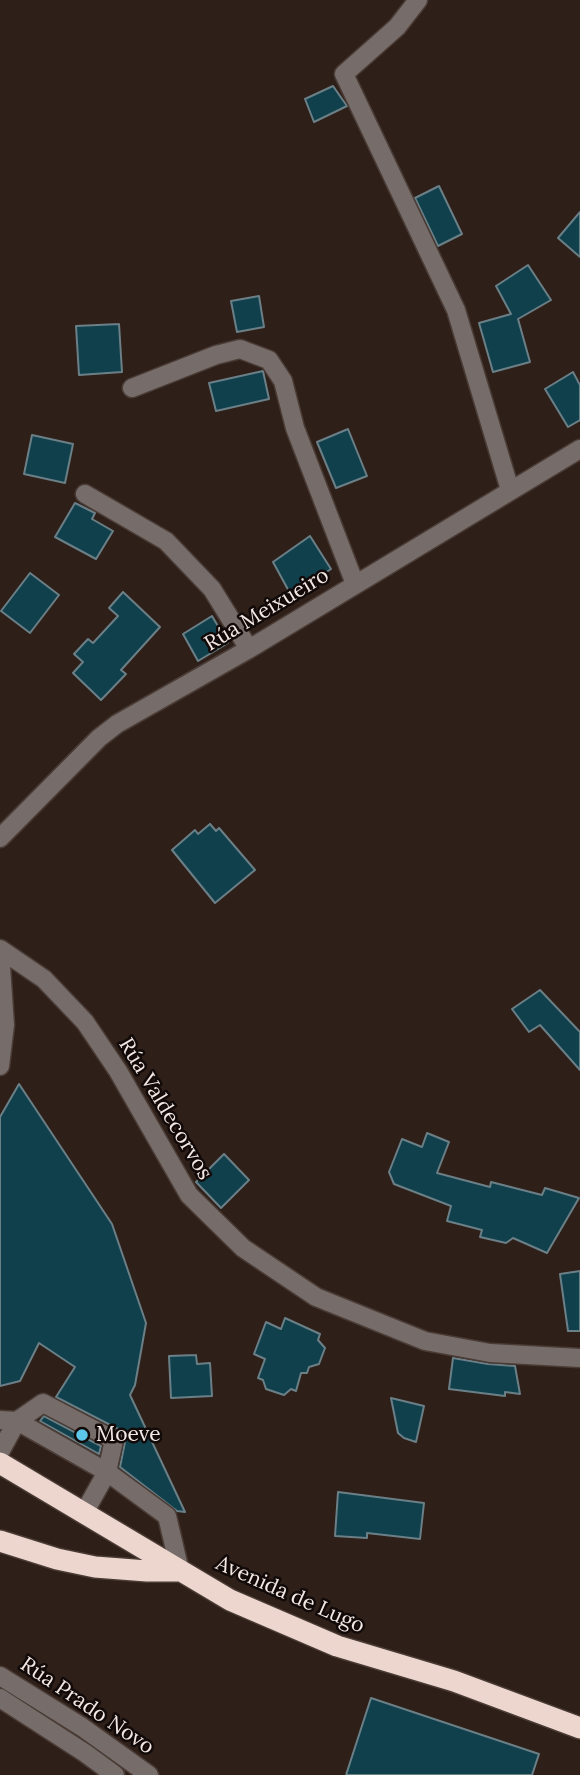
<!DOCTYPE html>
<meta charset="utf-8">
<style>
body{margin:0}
canvas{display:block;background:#2e1f19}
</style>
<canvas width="580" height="1775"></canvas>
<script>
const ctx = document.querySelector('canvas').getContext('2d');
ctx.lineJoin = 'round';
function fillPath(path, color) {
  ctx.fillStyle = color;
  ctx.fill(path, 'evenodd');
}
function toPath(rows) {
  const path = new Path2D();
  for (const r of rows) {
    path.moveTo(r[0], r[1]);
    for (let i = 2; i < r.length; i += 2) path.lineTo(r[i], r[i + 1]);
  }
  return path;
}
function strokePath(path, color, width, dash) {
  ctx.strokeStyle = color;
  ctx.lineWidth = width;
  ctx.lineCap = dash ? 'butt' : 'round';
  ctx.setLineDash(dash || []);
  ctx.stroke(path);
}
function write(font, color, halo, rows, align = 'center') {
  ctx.font = font + ' Lora,serif';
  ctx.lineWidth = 5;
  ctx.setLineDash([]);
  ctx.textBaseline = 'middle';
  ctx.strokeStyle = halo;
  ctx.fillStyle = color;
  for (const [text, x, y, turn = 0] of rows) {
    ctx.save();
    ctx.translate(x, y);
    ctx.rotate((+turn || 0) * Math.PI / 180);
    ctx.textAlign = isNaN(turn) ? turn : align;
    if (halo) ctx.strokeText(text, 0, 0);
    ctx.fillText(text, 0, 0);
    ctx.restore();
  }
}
const building = toPath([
 [333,86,347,106,314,122,305,99,333,86],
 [439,186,462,234,438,246,415,198,439,186],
 [580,212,580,257,558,238,580,212],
 [528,265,551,300,518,319,530,362,493,372,479,323,511,314,496,286,528,265],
 [259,296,264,327,237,332,231,301,259,296],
 [119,324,122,372,79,375,76,326,119,324],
 [263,371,269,399,216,411,209,383,263,371],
 [573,372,580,385,580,420,568,427,545,389,573,372],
 [348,429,367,476,336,488,317,442,348,429],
 [32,435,73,444,65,483,24,474,32,435],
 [75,503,95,513,92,519,113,531,96,559,55,537,75,503],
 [310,536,331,569,291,595,273,562,310,536],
 [30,573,59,595,30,633,1,611,30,573],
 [123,592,160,627,121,670,126,674,101,700,73,673,83,662,74,654,88,639,93,643,118,616,109,608,123,592],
 [212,616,228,643,198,661,183,634,212,616],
 [210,824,216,831,219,828,255,870,215,903,172,850,195,830,198,834,210,824],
 [540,990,580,1032,580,1070,540,1025,529,1032,512,1009,540,990],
 [19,1084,112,1224,146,1323,135,1385,130,1395,185,1512,177,1511,120,1467,125,1442,124,1434,120,1430,56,1397,75,1367,39,1343,20,1381,0,1386,0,1117,19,1084],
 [427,1133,449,1142,437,1173,490,1187,491,1182,542,1195,545,1188,579,1198,547,1253,513,1238,506,1243,480,1237,482,1230,447,1221,451,1206,394,1184,389,1172,402,1139,422,1147,427,1133],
 [224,1154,249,1180,221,1208,196,1182,224,1154],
 [580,1271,580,1331,568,1331,560,1274,580,1271],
 [285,1318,320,1334,318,1340,325,1348,319,1364,309,1367,307,1373,301,1373,296,1391,291,1389,284,1395,266,1389,263,1380,258,1378,265,1359,254,1354,266,1322,281,1329,285,1318],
 [196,1355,197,1364,210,1363,212,1396,171,1398,169,1356,196,1355],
 [453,1358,488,1364,515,1366,520,1394,505,1392,505,1396,449,1389,453,1358],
 [391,1398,424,1406,416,1442,404,1438,398,1433,391,1398],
 [44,1416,101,1446,99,1454,40,1421,44,1416],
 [338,1492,424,1503,420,1539,367,1533,367,1538,335,1536,338,1492],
 [371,1698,539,1754,532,1775,346,1775,371,1698]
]);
fillPath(building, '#11404d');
strokePath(building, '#6a7f86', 2);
const minor = toPath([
 [418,0,397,27,344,74,456,310,510,490],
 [132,388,216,355,240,349,269,360,283,381,295,428,355,584],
 [85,494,166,541,212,589,249,649],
 [0,838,99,738,117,724,249,649,580,449],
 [0,949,44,979,85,1022,118,1071,189,1195,243,1248,316,1297,425,1341,490,1353,580,1358],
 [0,951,5,1025,0,1066],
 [0,1420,17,1421,107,1472,167,1516,180,1571],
 [0,1452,17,1421,43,1403,114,1440,107,1472,84,1513],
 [0,1676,82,1727,149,1775],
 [0,1698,85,1753,115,1775]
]);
const highway = toPath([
 [0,1463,230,1600,337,1646,454,1681,580,1728],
 [0,1541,57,1559,95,1567,147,1571,180,1571]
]);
strokePath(minor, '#4a3b35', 21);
strokePath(highway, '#4a3b35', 24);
strokePath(minor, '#766d6a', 18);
strokePath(highway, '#ecd6ce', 21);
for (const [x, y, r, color] of [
 [82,1435,7,"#5cc7e8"]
]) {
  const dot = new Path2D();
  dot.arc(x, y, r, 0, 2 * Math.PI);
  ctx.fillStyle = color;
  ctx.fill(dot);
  strokePath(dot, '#110a08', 2.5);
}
write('21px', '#f3e8e4', '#110a08', [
 ["Rúa Meixueiro",267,610,-31],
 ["Rúa Valdecorvos",165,1109,59],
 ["Avenida de Lugo",290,1595,24],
 ["Rúa Prado Novo",87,1706,34]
]);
write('21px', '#f3e8e4', '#110a08', [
 ["Moeve",96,1435]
], 'left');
</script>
